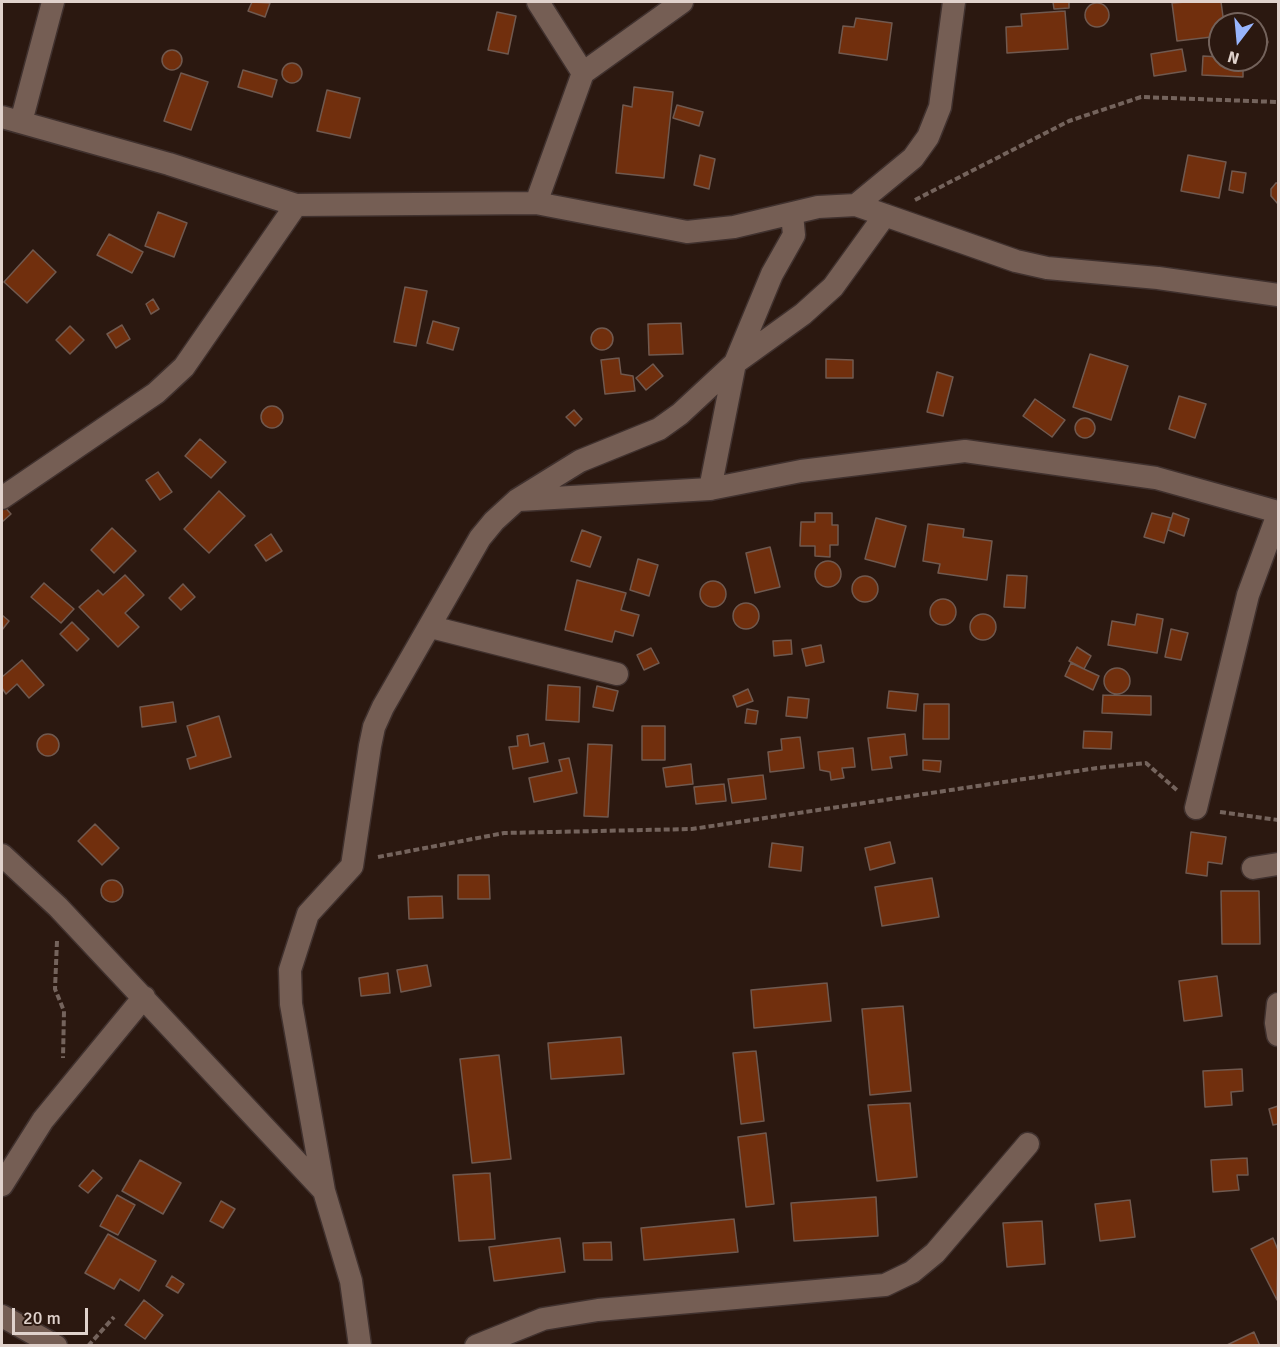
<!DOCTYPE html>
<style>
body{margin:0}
#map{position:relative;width:1280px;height:1347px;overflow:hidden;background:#2b1810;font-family:Signika,sans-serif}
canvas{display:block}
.frame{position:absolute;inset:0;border:3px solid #e0d2cc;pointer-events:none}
.north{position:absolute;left:1208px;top:12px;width:60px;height:60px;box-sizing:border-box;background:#2b1810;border:2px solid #73625b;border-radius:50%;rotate:196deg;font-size:16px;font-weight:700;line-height:24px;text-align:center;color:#e0d2cc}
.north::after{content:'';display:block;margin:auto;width:21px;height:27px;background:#98b5fd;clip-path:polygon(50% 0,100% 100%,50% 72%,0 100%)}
.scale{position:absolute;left:12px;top:1308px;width:76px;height:27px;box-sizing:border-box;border:3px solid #e0d2cc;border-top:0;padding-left:8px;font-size:18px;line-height:21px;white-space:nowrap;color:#e0d2cc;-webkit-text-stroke:4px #2b1810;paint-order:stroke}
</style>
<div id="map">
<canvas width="1280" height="1347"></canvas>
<div class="frame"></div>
<div class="north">N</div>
<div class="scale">20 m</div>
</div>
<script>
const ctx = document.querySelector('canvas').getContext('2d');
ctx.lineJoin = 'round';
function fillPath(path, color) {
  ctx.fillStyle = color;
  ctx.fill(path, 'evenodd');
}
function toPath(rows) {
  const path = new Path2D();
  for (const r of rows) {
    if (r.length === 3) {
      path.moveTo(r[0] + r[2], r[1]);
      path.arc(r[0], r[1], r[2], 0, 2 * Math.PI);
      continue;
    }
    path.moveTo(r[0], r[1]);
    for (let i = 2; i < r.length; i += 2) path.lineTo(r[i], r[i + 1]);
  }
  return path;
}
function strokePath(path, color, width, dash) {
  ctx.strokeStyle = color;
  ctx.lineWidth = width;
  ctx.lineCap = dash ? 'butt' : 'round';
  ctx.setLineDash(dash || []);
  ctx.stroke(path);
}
const building = toPath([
 [252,2,270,3,265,17,248,11,252,2],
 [1053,2,1069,2,1069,8,1054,9,1053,2],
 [1186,2,1221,2,1224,24,1220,24,1220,36,1177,41,1172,3,1186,2],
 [1097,15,12],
 [1065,11,1068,49,1007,53,1006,27,1022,26,1021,14,1065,11],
 [497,12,516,16,508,54,488,50,497,12],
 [856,18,892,23,887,60,839,53,843,26,854,27,856,18],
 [1256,29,1265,34,1268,42,1265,50,1256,54,1256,29],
 [1182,49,1186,71,1154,76,1151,54,1182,49],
 [172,60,10],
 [1203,56,1220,57,1220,60,1243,60,1243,77,1202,75,1203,56],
 [292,73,10],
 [243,70,277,80,272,97,238,87,243,70],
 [181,73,208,82,191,130,164,121,181,73],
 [634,87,673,92,664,178,616,173,623,105,632,107,634,87],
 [327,90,360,98,350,138,317,131,327,90],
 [677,105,703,112,699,126,673,118,677,105],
 [700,155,715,159,709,189,694,185,700,155],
 [1188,155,1226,162,1219,198,1181,191,1188,155],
 [1232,171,1246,173,1243,193,1229,190,1232,171],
 [1276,183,1278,183,1278,204,1271,196,1271,189,1276,183],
 [158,212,187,223,174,257,145,246,158,212],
 [109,234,143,252,132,273,97,255,109,234],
 [33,250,56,272,27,303,4,282,33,250],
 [405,287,427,291,416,346,394,342,405,287],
 [153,299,159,309,151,314,146,304,153,299],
 [433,321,459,328,453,350,427,343,433,321],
 [681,323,683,354,649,355,648,324,681,323],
 [122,325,130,339,116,348,107,334,122,325],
 [70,326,84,340,70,354,56,340,70,326],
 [602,339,11],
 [1090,354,1128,366,1111,420,1073,407,1090,354],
 [619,358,621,374,633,376,635,391,605,394,601,360,619,358],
 [826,359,853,360,853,378,826,378,826,359],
 [653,364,663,376,646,390,636,378,653,364],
 [937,372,953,377,943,416,927,412,937,372],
 [1179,396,1206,404,1195,438,1169,429,1179,396],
 [1035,399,1065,420,1052,437,1023,416,1035,399],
 [272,417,11],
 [574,410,582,419,575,426,566,417,574,410],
 [1085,428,10],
 [200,439,226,462,211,478,185,456,200,439],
 [158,472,172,492,160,500,146,480,158,472],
 [219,491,245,516,209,553,184,529,219,491],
 [2,504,11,514,2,522,2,504],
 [815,513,832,513,832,525,838,525,838,545,830,545,830,557,815,556,815,546,800,546,801,522,815,522,815,513],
 [1152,513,1171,518,1164,543,1144,537,1152,513],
 [1173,513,1189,519,1184,536,1168,530,1173,513],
 [876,518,906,526,895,567,865,559,876,518],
 [928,524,964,529,963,537,992,541,987,580,938,573,940,564,923,561,928,524],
 [112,528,136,551,114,573,91,550,112,528],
 [582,530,601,537,590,567,571,561,582,530],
 [271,534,282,551,266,561,255,545,271,534],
 [770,547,780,587,755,593,746,553,770,547],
 [638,559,658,565,649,596,630,590,638,559],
 [828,574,13],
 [125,575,144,595,125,613,139,627,118,647,79,607,98,590,103,595,125,575],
 [1007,575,1027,576,1025,608,1004,607,1007,575],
 [865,589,13],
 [577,580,626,593,621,610,639,615,633,636,615,631,612,642,565,630,577,580],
 [713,594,13],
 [44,583,74,609,61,623,31,597,44,583],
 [183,584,195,597,181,610,169,598,183,584],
 [943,612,13],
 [746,616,13],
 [1137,614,1163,619,1157,653,1108,645,1112,621,1135,625,1137,614],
 [983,627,13],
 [2,615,9,621,2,630,2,615],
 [72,622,89,639,77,651,60,634,72,622],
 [1171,629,1188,633,1181,660,1165,657,1171,629],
 [791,640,792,654,774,656,773,641,791,640],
 [821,645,824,662,806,666,802,649,821,645],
 [1077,647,1091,656,1084,669,1069,661,1077,647],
 [651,648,659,663,644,670,637,655,651,648],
 [22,660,44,685,29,698,17,684,6,694,2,688,2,677,22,660],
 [1071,663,1099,676,1093,690,1065,676,1071,663],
 [1117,681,13],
 [548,685,580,687,579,722,546,720,548,685],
 [597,686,618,691,613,711,593,707,597,686],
 [748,689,753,701,737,707,733,696,748,689],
 [889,691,918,694,916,711,887,708,889,691],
 [1103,695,1151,696,1151,715,1102,713,1103,695],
 [788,697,809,699,807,718,786,716,788,697],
 [173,702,176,722,142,727,140,707,173,702],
 [924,704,949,704,949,739,923,739,924,704],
 [747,709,758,711,756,724,745,723,747,709],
 [219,716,231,757,190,769,187,759,196,756,187,726,219,716],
 [642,726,665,726,665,760,642,760,642,726],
 [1084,731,1112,732,1111,749,1083,748,1084,731],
 [48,745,11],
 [528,734,530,746,544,743,548,762,513,769,509,747,518,746,517,736,528,734],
 [905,734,907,755,890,757,892,768,872,770,868,738,905,734],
 [800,737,804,768,770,772,768,752,782,750,781,739,800,737],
 [588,744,612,745,608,817,584,816,588,744],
 [853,748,855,767,842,768,844,778,831,780,830,772,820,770,818,752,853,748],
 [569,758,577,793,534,802,529,778,562,771,559,760,569,758],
 [923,760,941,761,940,772,923,770,923,760],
 [691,764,693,784,666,787,663,768,691,764],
 [763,775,766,799,732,803,728,779,763,775],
 [724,784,726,801,696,804,694,787,724,784],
 [95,824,119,848,102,865,78,841,95,824],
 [1191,832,1226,837,1222,864,1208,862,1207,876,1186,873,1191,832],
 [890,842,895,863,870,870,865,848,890,842],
 [772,843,803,847,801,871,769,867,772,843],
 [458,875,489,875,490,899,458,899,458,875],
 [932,878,939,917,882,926,875,887,932,878],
 [112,891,11],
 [1221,891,1259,891,1260,944,1222,944,1221,891],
 [442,896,443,918,409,919,408,897,442,896],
 [427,965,431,986,401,992,397,970,427,965],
 [388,973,390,993,361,996,359,978,388,973],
 [1217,976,1222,1016,1184,1021,1179,981,1217,976],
 [827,983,831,1021,754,1028,751,990,827,983],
 [903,1006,911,1091,870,1095,862,1009,903,1006],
 [621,1037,624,1074,551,1079,548,1043,621,1037],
 [756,1051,764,1121,741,1124,733,1053,756,1051],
 [499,1055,511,1159,472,1163,460,1059,499,1055],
 [1242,1069,1243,1091,1231,1092,1232,1105,1205,1107,1203,1071,1242,1069],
 [910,1103,917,1177,877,1181,868,1105,910,1103],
 [1278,1106,1278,1124,1273,1125,1269,1109,1278,1106],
 [766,1133,774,1204,746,1207,738,1137,766,1133],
 [1247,1158,1248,1175,1237,1175,1239,1190,1213,1192,1211,1160,1247,1158],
 [140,1160,181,1183,163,1214,122,1191,140,1160],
 [93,1170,102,1178,88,1193,79,1186,93,1170],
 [490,1173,495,1239,459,1241,453,1175,490,1173],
 [117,1195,135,1205,118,1235,100,1226,117,1195],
 [876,1197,878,1236,794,1241,791,1203,876,1197],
 [1130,1200,1135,1237,1100,1241,1095,1204,1130,1200],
 [221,1201,235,1209,223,1228,210,1221,221,1201],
 [734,1219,738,1252,644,1260,641,1228,734,1219],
 [1042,1221,1045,1264,1007,1267,1003,1223,1042,1221],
 [108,1234,156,1261,139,1291,120,1279,114,1289,85,1273,108,1234],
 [560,1238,565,1272,494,1281,489,1247,560,1238],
 [1273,1238,1278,1250,1277,1300,1251,1249,1273,1238],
 [611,1242,612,1260,584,1260,583,1243,611,1242],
 [172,1276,184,1284,178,1293,166,1286,172,1276],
 [144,1300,163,1315,145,1339,125,1325,144,1300],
 [1254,1332,1260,1346,1225,1346,1254,1332]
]);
fillPath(building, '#712f0d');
strokePath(building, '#70594f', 1.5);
const minor = toPath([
 [538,2,583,73],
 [2,117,169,164,296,205,536,203,687,232,734,227,818,207,856,205,1016,261,1047,268,1158,278,1278,295],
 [21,122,53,2],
 [536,203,583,73,682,2],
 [856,205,913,158,928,137,940,107,954,2],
 [710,489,735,363,772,274,794,235,792,214],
 [2,498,156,393,184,367,296,205],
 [519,500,710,489,801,471,965,451,1156,478,1278,512],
 [431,627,617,674],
 [1196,808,1248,595,1278,514],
 [2,855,58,907,324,1191,351,1281,360,1346],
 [1253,868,1278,864],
 [1278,1004,1276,1023,1278,1035],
 [2,1185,43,1120,144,997],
 [324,1191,291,1004,290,970,308,914,352,866,370,746,374,727,383,707,480,538,494,521,517,500,580,461,659,429,680,414,735,363,803,314,833,287,885,215],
 [2,1316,56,1346],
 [476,1346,543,1319,598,1310,885,1285,912,1272,935,1253,1028,1144]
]);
strokePath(minor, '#40312e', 25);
strokePath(toPath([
 [915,200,1069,121,1141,97,1278,102],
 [1220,812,1278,820],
 [378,857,504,833,692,829,1097,768,1146,763,1178,791],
 [57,941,55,989,64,1011,63,1058],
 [88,1346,114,1317]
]), '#74635c', 4, [6, 3]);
strokePath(minor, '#755e54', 22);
</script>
